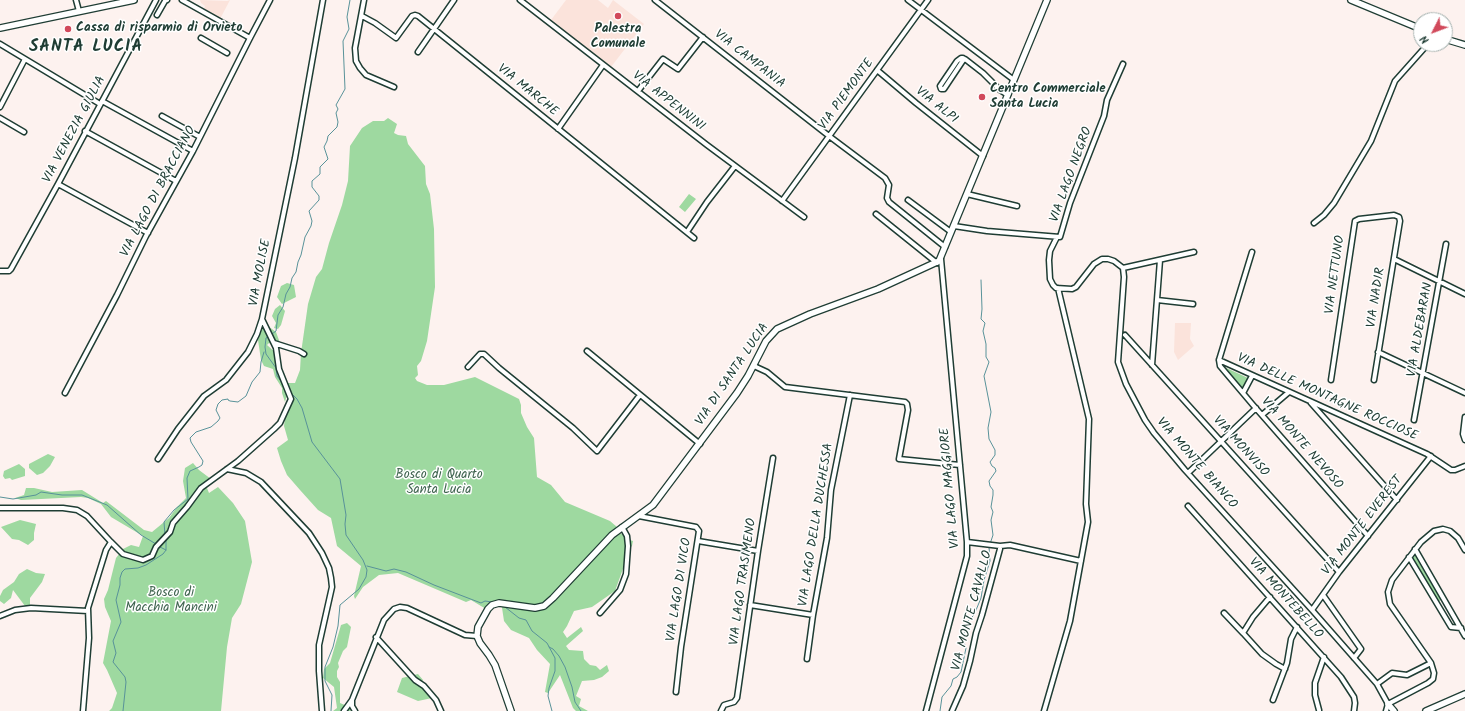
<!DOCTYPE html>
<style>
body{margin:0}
#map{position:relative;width:1465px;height:711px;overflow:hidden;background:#fdf2ef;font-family:Kalam,sans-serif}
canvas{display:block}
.north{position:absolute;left:1413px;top:12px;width:40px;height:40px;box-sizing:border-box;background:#fff;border:1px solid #a5b1ae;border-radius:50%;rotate:228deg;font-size:11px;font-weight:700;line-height:16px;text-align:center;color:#1f3d34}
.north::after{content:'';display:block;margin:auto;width:14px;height:18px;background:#d1495b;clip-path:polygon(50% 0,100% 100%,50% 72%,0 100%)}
</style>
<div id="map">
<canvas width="1465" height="711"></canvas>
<div class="north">N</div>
</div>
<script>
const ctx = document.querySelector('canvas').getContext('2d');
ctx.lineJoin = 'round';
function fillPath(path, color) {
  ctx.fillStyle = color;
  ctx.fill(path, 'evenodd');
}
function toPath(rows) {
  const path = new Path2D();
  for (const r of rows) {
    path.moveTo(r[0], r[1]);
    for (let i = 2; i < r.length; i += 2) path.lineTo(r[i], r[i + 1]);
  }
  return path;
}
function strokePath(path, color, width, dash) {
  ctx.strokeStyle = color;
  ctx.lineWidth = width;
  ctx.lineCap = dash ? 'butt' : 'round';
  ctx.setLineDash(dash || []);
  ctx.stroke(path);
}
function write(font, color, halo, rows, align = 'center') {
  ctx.font = font + ' Kalam,sans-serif';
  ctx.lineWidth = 3;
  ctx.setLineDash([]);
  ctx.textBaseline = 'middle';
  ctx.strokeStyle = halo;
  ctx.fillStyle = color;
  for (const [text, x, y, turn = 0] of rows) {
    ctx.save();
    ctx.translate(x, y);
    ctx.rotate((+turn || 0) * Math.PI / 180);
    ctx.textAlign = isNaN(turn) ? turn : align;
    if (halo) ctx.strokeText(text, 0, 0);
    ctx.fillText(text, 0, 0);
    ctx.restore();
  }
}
fillPath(toPath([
 [200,0,227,1,230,0,220,19,204,10,205,6,201,3],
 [566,0,598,0,608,8,613,0,644,24,611,67,551,20],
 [1175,323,1191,323,1190,339,1194,346,1178,360,1174,352]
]), '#fbe3db');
fillPath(toPath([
 [388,118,397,124,394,133,398,135,406,136,408,144,425,166,426,184,430,194,434,229,435,287,427,341,421,361,417,366,418,375,415,378,417,381,427,385,444,385,475,377,519,399,521,405,521,413,527,427,534,438,537,477,551,485,565,502,610,521,617,527,616,533,622,534,627,539,633,541,632,546,626,550,624,566,615,591,592,607,574,611,567,626,563,632,567,638,581,627,583,631,566,646,569,650,583,651,584,659,590,665,596,666,600,670,607,665,609,671,602,677,594,680,582,681,576,696,581,699,579,706,588,711,576,711,573,708,560,675,548,693,545,692,550,664,537,650,529,638,511,630,504,621,501,601,486,609,471,600,466,602,398,573,379,575,363,587,355,599,354,596,361,566,337,546,331,518,318,510,300,490,287,475,281,461,277,448,288,440,284,426,286,411,292,403,287,395,285,402,282,393,282,388,275,377,273,369,264,366,261,360,258,340,261,327,268,326,276,332,280,343,275,347,269,343,267,345,276,353,279,365,277,373,288,383,295,383,300,370,301,353,308,304,316,277,322,269,329,243,342,205,348,181,350,146,362,128,373,121,384,121],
 [689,194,696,199,685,212,679,207],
 [287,283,294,285,296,297,282,304,277,297,281,286],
 [280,305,285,311,281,325,278,329,274,328,276,323,272,316,275,309],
 [1222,366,1248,378,1242,390],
 [48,454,55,457,50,466,43,473,37,475,29,468,29,464],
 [193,463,199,470,211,479,207,488,209,493,218,487,233,503,245,521,252,562,241,604,232,618,227,647,221,711,109,711,112,708,117,693,107,670,103,663,111,621,105,607,104,599,108,590,116,558,123,549,131,545,139,547,143,536,111,517,101,504,88,498,81,497,21,500,15,498,24,495,26,488,34,488,52,492,82,490,103,503,106,501,144,530,152,532,169,518,177,507,186,498,183,481,185,468],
 [19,464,25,469,25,476,12,480,10,478,5,479,3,476,4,471],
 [20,520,36,524,34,533,34,540,28,545,19,540,12,539,1,527],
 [1414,554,1441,600,1438,602,1412,557],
 [27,569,36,573,45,574,42,582,30,598,30,606,25,606,13,590,11,598,4,604,0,601,0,596,3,590,14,582,19,574],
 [347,623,351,627,347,647,343,651,338,663,339,667,337,671,337,677,340,682,340,703,347,706,351,711,333,711,337,708,334,687,323,678,324,669,330,663,341,625],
 [418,674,423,680,420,685,432,698,418,701,397,692,402,678]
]), '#9ed9a0');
strokePath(toPath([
 [981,280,982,309,981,319,985,323,983,331,986,344,986,357,989,362,984,376,991,412,988,428,989,439,995,450,995,455,990,462,992,466,995,468,996,471,989,481,990,486,993,490,993,495,991,507,993,512,991,520,993,535,990,544],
 [272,334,276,331,278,315,283,307,286,294,290,287,292,278,296,272,298,262,301,255,305,237,311,226,312,221,309,211,319,200,319,196,312,187,312,181,320,174,320,167,328,159,324,147,327,141,328,136,337,127,338,122,336,113,338,109,336,105,345,89,343,41,349,29,347,17,350,0],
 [269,336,266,338,265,347,266,354,276,368,277,376,284,385],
 [290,392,297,399,302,408,312,442,340,479,346,515,345,524,346,535,363,560,367,570,366,577,359,589,340,605,338,626,333,647,325,667,325,681,332,695,331,711],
 [0,497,13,499,36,495,41,492,62,495,82,495,107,505,141,535,156,544],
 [165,535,164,522,174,510,188,499,187,478,190,471,199,467,202,465,203,461,191,442,190,438,196,432,211,427,218,421,220,418,216,410,218,404,222,400,228,399,228,400,230,401,238,402,246,396,252,382,260,372,261,362,264,352],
 [158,546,166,550],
 [367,566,386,571,394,569,406,572,434,585,481,603,485,601,492,602],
 [505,607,519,618,526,620,532,631,547,643,555,658,555,671,549,688,548,696,552,711],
 [549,647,553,649,559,656,565,667,572,687,575,702,581,711],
 [123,711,126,682,125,677,113,662,116,653,113,641,121,622,116,600,120,585,120,578,122,572,125,569,138,568,146,565,163,554,166,550,166,540],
 [940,711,942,697,951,686,953,679,957,677,961,672,966,648,963,640,964,633,967,628,968,621,974,615,981,598,984,580,990,561,989,547]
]), '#589299', 1);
const street = toPath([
 [76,0,79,11],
 [182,0,250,38],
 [364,0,355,48,356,61,360,68,366,75,394,87],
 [520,0,707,145,804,217],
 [655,0,829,136,885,178,889,185,887,198,889,202,945,247],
 [908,0,1014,80],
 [157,15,165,1,167,0],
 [362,16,375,23,396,38,412,16,415,15,418,16,694,238],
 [201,38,227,53],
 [0,44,100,104],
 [418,52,454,0],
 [964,59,944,89,941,89,940,86,957,61,961,58,963,58,964,59,965,59,983,73,1000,90,1008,95],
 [877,70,916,103,983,156],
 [638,91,663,59,678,69,703,37],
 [102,101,193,151],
 [0,107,25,59],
 [162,116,200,137],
 [0,118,24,132],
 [558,129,603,65],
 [85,131,176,181],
 [58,184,148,233],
 [967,194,1017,206],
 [908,200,951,232],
 [782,201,928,0],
 [876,214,937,263],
 [1314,223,1324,215,1334,203,1371,141,1395,81,1428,44],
 [954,226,987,231,1060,237,1070,203,1104,116,1107,100,1123,64],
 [687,232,707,202,735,166],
 [1057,237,1050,251,1049,260,1050,279,1053,285,1056,288,1072,289,1076,287,1094,264,1102,259,1108,259,1114,261,1123,268,1124,277,1118,362,1126,384,1145,420,1154,433,1185,470,1312,610,1377,684,1388,704,1386,711],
 [1394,259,1465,294],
 [1123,268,1194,252],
 [0,271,9,271,11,269,58,184,156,0],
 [1157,300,1193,304],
 [1125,335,1339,572],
 [274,343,299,351,304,354],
 [587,351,700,444],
 [1378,352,1465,393],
 [1219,360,1252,252],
 [1152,365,1160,260],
 [754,366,767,372,785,387,905,402,907,404,908,410,899,459,960,465],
 [468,367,480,354,484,354,499,368,573,428,597,451,640,395],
 [1331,380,1355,221,1359,219,1394,215,1399,217,1400,221,1374,380],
 [65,393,117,295,146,236,193,151,250,38,270,0],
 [1243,393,1252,376],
 [1311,403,1397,500],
 [1262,415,1289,392],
 [1465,417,1463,434,1465,440],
 [1414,420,1446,244],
 [158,459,178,429,204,396,226,380,248,352,257,334,262,319],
 [227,469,246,473,261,482,309,533,322,553,329,568,331,578,332,587,319,645,319,671,322,711],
 [1188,473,1256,408],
 [1188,506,1341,677,1354,697,1355,703,1354,711],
 [0,508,63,508,77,510,87,516,111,542,123,554,143,560,152,556,156,547,170,532,173,523,187,507,201,488,238,461,274,429,280,423,291,399,279,369,276,348,262,319,295,158,323,0],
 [639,516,696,527,699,531,681,647,676,692],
 [1368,536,1253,405,1220,366,1219,360,1427,454,1451,470,1455,470,1465,466],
 [698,541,758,551],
 [1000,546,1010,545,1081,561],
 [1415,549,1465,636],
 [1409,557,1451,627,1461,628],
 [1323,595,1361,649,1354,658],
 [1270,597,1253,617,1243,633,1262,654,1276,664,1285,669],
 [750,605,813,615],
 [1312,610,1339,572,1431,456],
 [600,613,620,590,626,574,628,546,627,536,622,527],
 [1224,613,1243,633],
 [0,616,15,610,31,608,88,611],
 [376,637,415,680,424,686,436,700,441,711],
 [807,659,813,615,827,538,831,490,850,395],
 [1377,684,1392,673,1407,675,1431,663],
 [352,700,352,706,355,711],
 [1273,700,1287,663,1291,639,1297,627],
 [1388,704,1428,683,1433,679,1434,673,1431,663,1390,604,1388,592,1392,580,1421,542,1434,531,1443,529,1450,531,1458,538,1465,550],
 [1319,710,1315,695,1315,683,1324,657],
 [83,711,89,638,88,608,106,550,111,542],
 [344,711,352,700,384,620,394,609,400,607,407,608,465,635,477,636],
 [721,711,724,705,734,702,737,698,758,551,773,458],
 [926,711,967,556,967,542,941,259],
 [952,711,963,686,970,661,976,633,982,615,1000,549,1000,546,967,542],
 [1044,711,1070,621,1088,522,1086,504,1089,419,1058,288]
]);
const secondary = toPath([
 [1351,0,1421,29],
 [0,28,134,0],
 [1445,39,1465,45],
 [1388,704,1394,711],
 [511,711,495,665,489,655,480,643,477,636,478,627,488,609,492,605,499,603,535,608,544,606,553,598,612,535,653,505,737,393,748,376,766,341,777,329,810,314,878,289,939,261,1047,0],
 [1426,711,1465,694]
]);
strokePath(street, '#1f3d34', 7);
strokePath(secondary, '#1f3d34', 8);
strokePath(street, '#fff', 4);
strokePath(secondary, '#fff', 5.5);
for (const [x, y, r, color] of [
 [618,16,4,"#d1495b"],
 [68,29,4,"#d1495b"],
 [982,97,4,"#d1495b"]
]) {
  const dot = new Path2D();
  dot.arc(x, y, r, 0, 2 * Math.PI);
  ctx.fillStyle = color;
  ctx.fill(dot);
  strokePath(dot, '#fff', 1.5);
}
write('bold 13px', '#1f3d34', '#fff', [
 ["Cassa di risparmio di Orvieto",76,29],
 ["Palestra",618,30,"center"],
 ["Comunale",618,45,"center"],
 ["Centro Commerciale",990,90],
 ["Santa Lucia",990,105]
], 'left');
write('13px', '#1f3d34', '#fff', [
 ["VIA CAMPANIA",749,60,38],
 ["VIA MARCHE",527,91,39],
 ["VIA PIEMONTE",847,95,-54],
 ["VIA APPENNINI",668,102,38],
 ["VIA ALPI",936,106,39],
 ["VIA VENEZIA GIULIA",75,130,-62],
 ["VIA LAGO NEGRO",1072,175,-70],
 ["VIA LAGO DI BRACCIANO",159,192,-62],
 ["VIA MOLISE",261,273,-79],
 ["VIA NETTUNO",1336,275,-82],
 ["VIA NADIR",1377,298,-81],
 ["VIA ALDEBARAN",1421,330,-80],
 ["VIA DI SANTA LUCIA",733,375,-56],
 ["VIA DELLE MONTAGNE ROCCIOSE",1327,398,24],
 ["VIA MONTE NEVOSO",1301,444,49],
 ["VIA MONVISO",1240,447,48],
 ["VIA MONTE BIANCO",1196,464,49],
 ["VIA LAGO MAGGIORE",951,488,-95],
 ["VIA LAGO DELLA DUCHESSA",817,525,-81],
 ["VIA MONTE EVEREST",1363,526,-52],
 ["VIA LAGO TRASIMENO",744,582,-82],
 ["VIA LAGO DI VICO",680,590,-81],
 ["VIA MONTEBELLO",1285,599,48],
 ["VIA MONTE CAVALLO",973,611,-75]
]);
write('13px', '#3f644f', '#fff', [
 ["Bosco di Quarto",439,476],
 ["Santa Lucia",439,491],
 ["Bosco di",171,594],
 ["Macchia Mancini",171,609]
]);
ctx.letterSpacing = '1px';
write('bold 17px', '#1f3d34', '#fff', [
 ["SANTA LUCIA",86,48]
]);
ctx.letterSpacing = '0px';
</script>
